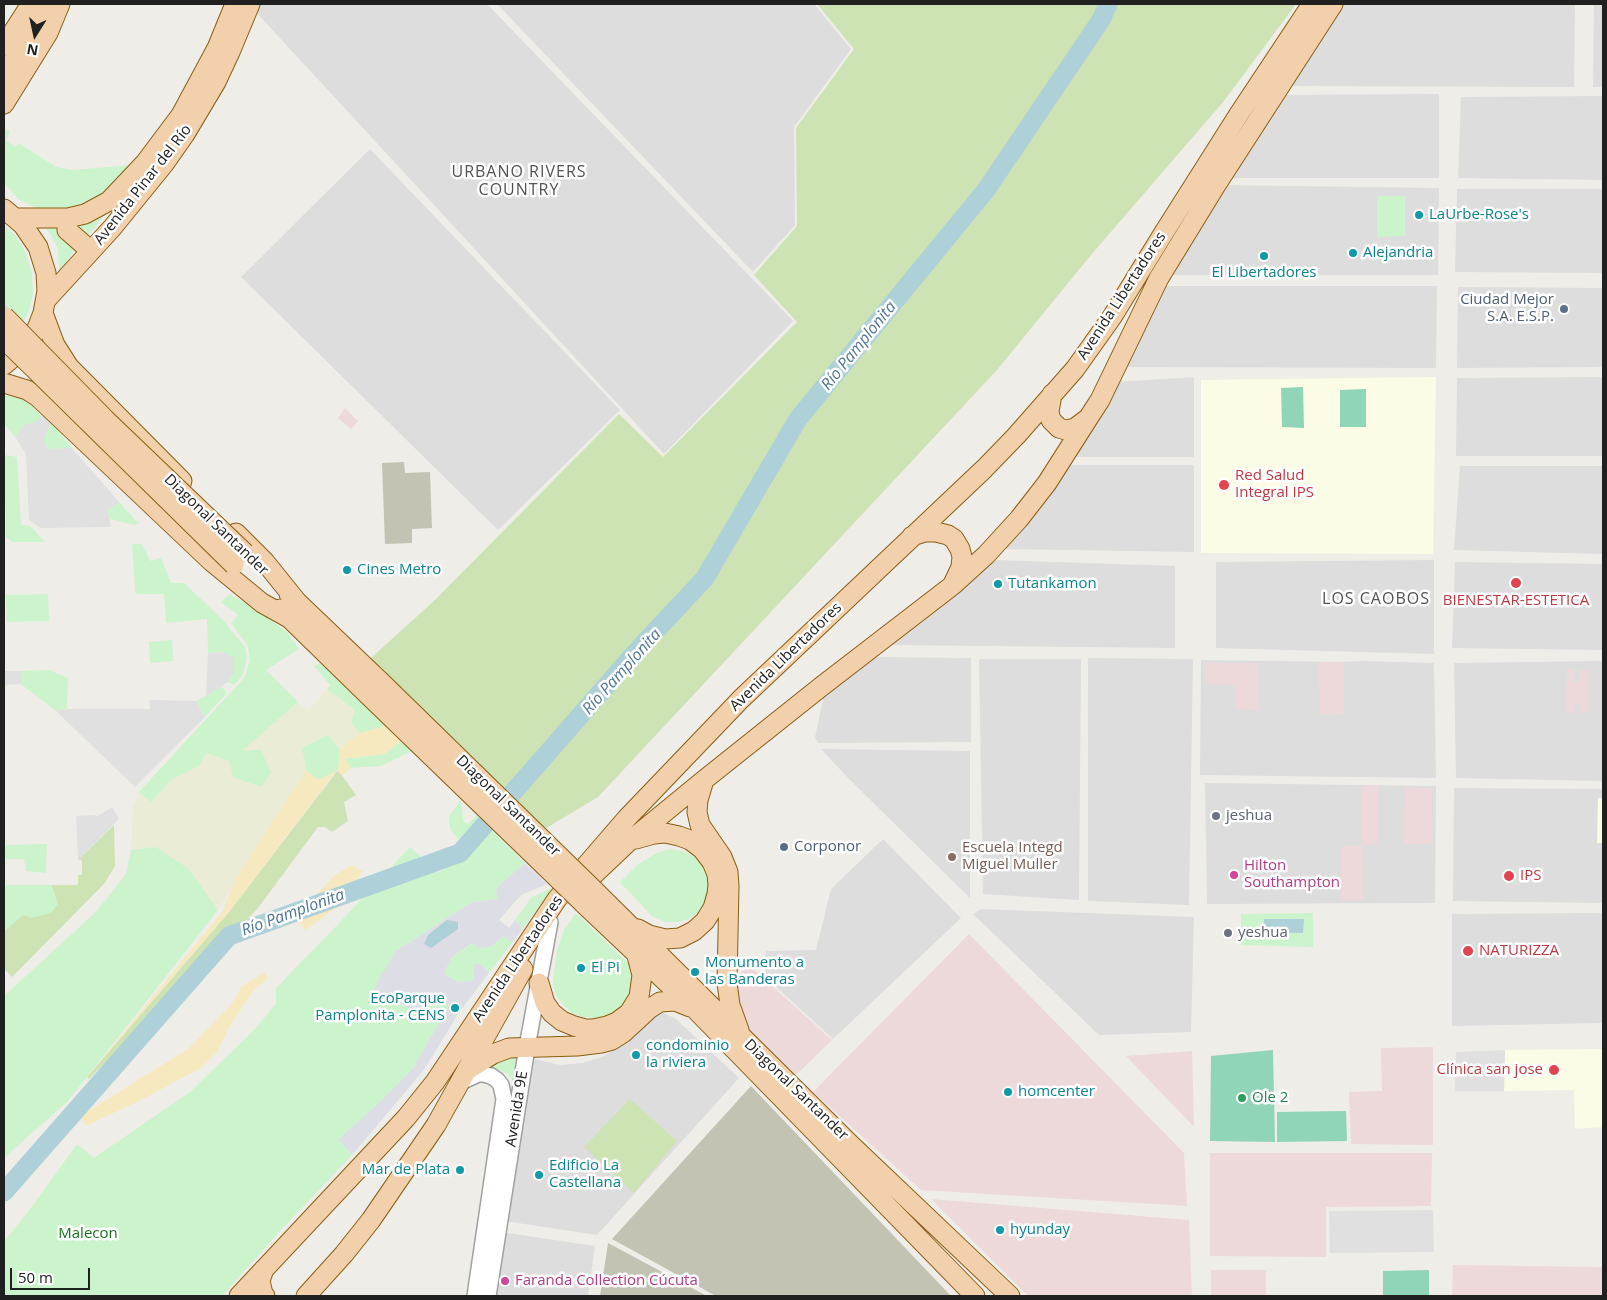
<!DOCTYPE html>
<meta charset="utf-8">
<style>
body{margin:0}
#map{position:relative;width:1607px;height:1300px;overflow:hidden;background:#efede8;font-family:"Open Sans",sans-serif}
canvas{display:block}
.frame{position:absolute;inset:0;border:5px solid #202020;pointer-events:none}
.north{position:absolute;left:10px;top:10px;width:50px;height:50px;-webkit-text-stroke:4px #fff;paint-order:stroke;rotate:190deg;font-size:14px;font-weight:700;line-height:20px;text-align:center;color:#202020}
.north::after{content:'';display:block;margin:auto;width:18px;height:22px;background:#202020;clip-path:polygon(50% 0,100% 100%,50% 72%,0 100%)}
.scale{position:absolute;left:10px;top:1268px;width:80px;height:22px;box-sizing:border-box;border:2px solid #202020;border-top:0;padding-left:6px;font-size:15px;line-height:18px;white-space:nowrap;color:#202020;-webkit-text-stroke:4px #fff;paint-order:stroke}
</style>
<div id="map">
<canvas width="1607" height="1300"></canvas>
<div class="frame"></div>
<div class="north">N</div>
<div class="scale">50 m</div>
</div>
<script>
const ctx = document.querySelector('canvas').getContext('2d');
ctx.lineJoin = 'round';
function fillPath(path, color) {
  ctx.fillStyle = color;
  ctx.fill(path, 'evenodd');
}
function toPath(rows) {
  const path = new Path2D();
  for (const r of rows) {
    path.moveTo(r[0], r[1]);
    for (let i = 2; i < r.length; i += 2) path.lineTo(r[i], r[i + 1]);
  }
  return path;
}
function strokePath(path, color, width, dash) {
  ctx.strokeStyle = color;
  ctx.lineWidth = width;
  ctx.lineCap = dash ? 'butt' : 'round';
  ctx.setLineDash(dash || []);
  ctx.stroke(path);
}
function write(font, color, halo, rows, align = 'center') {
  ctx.font = font + ' "Open Sans",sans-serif';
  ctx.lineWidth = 5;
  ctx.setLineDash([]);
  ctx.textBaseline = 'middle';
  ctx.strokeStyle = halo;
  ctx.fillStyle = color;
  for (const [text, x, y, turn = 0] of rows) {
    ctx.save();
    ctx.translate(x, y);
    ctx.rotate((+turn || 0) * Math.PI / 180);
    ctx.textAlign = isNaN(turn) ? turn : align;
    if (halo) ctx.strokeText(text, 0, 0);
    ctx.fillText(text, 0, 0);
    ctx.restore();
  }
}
fillPath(toPath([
 [257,4,487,4,793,321,664,454,254,10],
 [497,4,814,4,851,49,794,127,795,225,753,272],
 [1335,4,1575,4,1574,87,1277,86],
 [1594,4,1603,4,1603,87,1593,87],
 [1439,94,1439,178,1222,178,1273,95],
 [1603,96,1603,180,1458,178,1461,97],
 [370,149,620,410,498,530,241,277],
 [1218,185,1439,188,1438,275,1170,275],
 [1457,189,1603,189,1603,273,1455,272],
 [1166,286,1437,286,1436,368,1124,367],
 [1458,287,1603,288,1603,367,1457,368],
 [1194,377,1194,457,1070,457,1115,382],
 [1603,377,1603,456,1456,456,1457,378],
 [1065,465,1194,465,1194,552,1004,549],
 [1460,466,1603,466,1603,554,1454,550],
 [996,560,1175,566,1175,648,891,645],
 [1434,560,1434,654,1216,648,1216,562],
 [1455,562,1603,564,1603,650,1452,648],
 [872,657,971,658,971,742,818,743,815,737,824,695],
 [1088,658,1193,659,1189,905,1088,901],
 [979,659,1081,659,1079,900,983,894],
 [1201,660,1343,662,1361,661,1434,663,1436,778,1200,775],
 [1603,661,1603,781,1456,778,1454,663],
 [821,749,970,751,970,898,850,780],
 [1205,783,1436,786,1435,903,1207,904],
 [1454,788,1603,789,1603,903,1453,901],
 [883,839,961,918,833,1039,764,976,766,951,816,950,831,889],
 [981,909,1194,917,1191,1032,1099,1035,973,914],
 [1603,913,1603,1023,1452,1026,1452,914],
 [662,1012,676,1019,739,1078,597,1235,498,1220,528,1057,560,1065,583,1063,604,1056,621,1045,650,1019],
 [501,1232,595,1246,588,1296,490,1296]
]), '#dedddd');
fillPath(toPath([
 [345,408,358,421,351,429,338,418],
 [1318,662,1343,662,1344,714,1320,715],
 [1205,663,1258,663,1259,710,1236,709,1236,686,1205,683],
 [1567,669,1574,669,1574,682,1579,682,1579,670,1588,670,1587,713,1580,713,1580,704,1575,704,1574,713,1566,713],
 [1361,786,1378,786,1377,845,1362,846],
 [1406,787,1432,789,1432,844,1403,844],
 [1342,846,1362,846,1363,900,1342,901],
 [969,934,1184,1153,1187,1206,921,1190,813,1092],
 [750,966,832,1040,793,1078,745,1033,731,979],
 [1433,1047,1433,1145,1351,1144,1349,1092,1382,1091,1381,1048],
 [1192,1051,1194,1126,1194,1127,1126,1056],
 [1210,1153,1432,1153,1431,1206,1326,1207,1326,1257,1210,1256],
 [931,1199,1189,1220,1192,1296,1028,1296],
 [1453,1265,1603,1267,1603,1296,1452,1296],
 [1211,1270,1266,1270,1266,1296,1211,1296]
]), '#eed9da');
fillPath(toPath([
 [1436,377,1433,554,1201,553,1201,380],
 [1598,798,1603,798,1603,843,1597,843],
 [1603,1049,1603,1127,1575,1129,1574,1090,1504,1091,1505,1050]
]), '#fcfbe5');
fillPath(toPath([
 [404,462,405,473,430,472,432,528,412,529,412,543,385,544,382,463],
 [751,1086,951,1296,716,1296,612,1239],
 [608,1243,707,1296,600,1296]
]), '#c3c3b4');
fillPath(toPath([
 [327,689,356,710,351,723,360,733,340,749,327,735,302,748,306,770,218,910,189,869,156,847,131,850,133,807,139,792,151,802,171,780,199,766,206,753,229,761,298,702,308,711]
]), '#ebecd6');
fillPath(toPath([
 [817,4,1296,4,1224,101,1091,255,997,370,598,797,543,830,361,667,435,600,619,414,663,457,797,322,754,275,797,226,796,128,854,49],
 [338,770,356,795,344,802,348,821,332,832,325,827,318,827,258,908,89,1079,87,1077,229,912],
 [114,825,115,866,104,884,12,977,4,969,4,931,23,915,58,904,51,885,78,885,78,875,82,875,82,860,78,860],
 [630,1099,677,1141,634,1193,584,1147]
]), '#cde3b4');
fillPath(toPath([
 [385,726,401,741,385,754,345,759,351,768,342,776,337,770,229,912,87,1077,222,912,235,881,306,770,319,780,337,770,340,749,360,733],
 [352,865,363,871,332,911,306,930,298,923,313,898,335,875],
 [266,971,267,979,253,991,228,1029,217,1052,201,1068,143,1099,86,1126,80,1116,188,1049,231,1005,241,987]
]), '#f6e9bf');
fillPath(toPath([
 [4,127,10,132,6,140,15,147,19,143,56,167,73,170,132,165,95,202,58,211,37,208,18,199,4,182],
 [1377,196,1405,196,1405,236,1377,237],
 [112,204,101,220,74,251,59,272,58,248,50,233,44,227,65,229,87,224,100,216],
 [4,225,15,235,26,253,32,273,33,294,28,314,17,332,4,345],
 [4,395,21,398,34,408,42,416,35,422,24,425,15,437,4,423],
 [51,422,72,448,48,449,44,439],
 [4,455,17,457,21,525,30,526,45,542,13,542,6,537],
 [119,502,138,523,135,525,110,519,108,511],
 [132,544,142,544,150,561,161,558,171,583,184,583,222,619,245,647,247,659,245,667,242,676,234,685,228,682,233,674,225,652,208,653,207,619,166,623,164,594,137,594,135,591],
 [48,594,49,621,7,622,6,595],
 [230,594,260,612,287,632,299,649,266,670,298,702,242,751,261,750,271,772,262,787,233,777,229,761,206,753,199,766,171,780,151,802,139,792,245,677,250,660,248,646,231,623,238,615,221,602],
 [172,640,173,661,150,663,149,642],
 [320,663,385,726,360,733,351,723,355,710,327,689,330,685,314,666],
 [49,670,68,678,67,709,56,711,21,684,21,671],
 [221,686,227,693,205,717,196,701,206,696],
 [327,735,340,749,338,770,319,780,306,770,302,748],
 [401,741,411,751,381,766,351,768,345,759,385,754],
 [461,800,463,821,468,824,477,815,525,863,496,888,497,899,472,902,396,951,375,990,435,995,449,1005,414,1067,381,1101,340,1139,352,1155,279,1232,222,1296,4,1296,4,1242,37,1200,77,1144,94,1158,190,1092,252,1032,276,1004,276,988,326,937,410,847,438,873,461,858,458,839,450,829,449,816],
 [47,844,46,873,26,871,24,859,4,859,4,845],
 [156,847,189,869,218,910,68,1101,4,1158,4,996,96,912,126,874,131,850],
 [669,849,682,851,696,857,705,867,709,878,709,892,705,904,698,913,689,919,678,922,665,922,652,916,620,882,638,864,657,853],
 [4,885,51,885,58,904,51,913,31,918,23,915,4,931],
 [551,888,552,889,523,928,515,920,531,898],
 [576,913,631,966,633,978,631,989,626,1000,618,1010,607,1016,595,1018,583,1017,572,1013,562,1004,555,993,553,981,557,951,564,930],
 [1313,913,1313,947,1241,945,1241,914],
 [503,936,512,943,489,973,480,964,474,980,459,982,444,974,451,958,473,943,478,949,492,946],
 [523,1051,515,1084,508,1074,500,1070,485,1070,494,1059]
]), '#cbf3cc');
fillPath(toPath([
 [1303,387,1304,428,1282,427,1281,388],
 [1366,389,1366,427,1340,427,1340,390],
 [1273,1050,1275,1142,1210,1141,1211,1056],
 [1346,1111,1347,1141,1277,1142,1277,1112],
 [1429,1270,1429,1296,1383,1296,1383,1271]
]), '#90d5b7');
fillPath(toPath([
 [42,416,51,422,44,439,48,449,72,448,119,502,108,511,111,527,41,528,29,520,26,454,15,437,24,425,35,422],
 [225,652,234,658,233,674,228,682,206,696,208,653],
 [4,671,21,671,21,684,4,685],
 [149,700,196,701,205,717,135,787,56,711,67,709,150,709],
 [112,807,119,819,78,860,76,816,95,815,96,817],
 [1505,1050,1504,1091,1455,1091,1456,1052],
 [1433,1210,1434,1252,1330,1253,1329,1211]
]), '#e0e0e0');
fillPath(toPath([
 [525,863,547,884,521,895,499,920,509,928,515,920,523,928,512,943,503,936,492,946,478,949,472,943,451,958,444,974,459,982,474,980,473,965,480,964,489,973,460,1011,423,1071,352,1155,339,1139,381,1101,414,1067,449,1005,434,995,417,1012,374,990,378,981,396,951,472,902,497,899,496,888]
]), '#dcdde5');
fillPath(toPath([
 [1264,919,1304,919,1303,933,1263,933],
 [447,920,458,922,458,929,431,948,424,944,428,935]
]), '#aed0d8');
strokePath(toPath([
 [4,1192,229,936,460,853,635,653,705,578,798,419,986,190,1101,20,1108,4]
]), '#aed0d8', 19);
const minor = toPath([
 [461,1082,478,1074,484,1074,491,1076,497,1080,501,1085,504,1099,475,1296],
 [488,1296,527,1047,550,922]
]);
const major = toPath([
 [4,46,31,4],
 [4,75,50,7],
 [4,104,48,33,60,4],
 [4,209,23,225,38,247,46,273,47,291,43,313,36,331,25,347,4,365],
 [16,218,68,218,85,214,109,201,145,163,181,115,217,48,235,4],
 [68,218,67,230,91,251],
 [46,300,112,228,164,164,185,134,216,82,230,52,250,4],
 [43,313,55,345,69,367,182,481],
 [4,383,27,390,38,397,212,562,262,603,289,618],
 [1052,394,1049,412,1051,420,1059,428,1066,430,1075,428,1087,419],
 [236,533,265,562,298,603],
 [912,536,925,532,936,532,948,535,954,539,960,549,962,557,961,567,953,584],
 [289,594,380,681],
 [280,609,368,695],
 [704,780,698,800,697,812,700,825,722,857,728,872,729,886,727,983,730,1005,739,1030],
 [636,839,654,834,665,833,679,836,690,840,702,849,712,862,717,874,718,885,717,894,713,908,705,921,694,931,680,938,665,939,649,935,638,929],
 [589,879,626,844,704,780,822,686,953,585,986,555,1019,519,1047,483,1089,417,1100,400,1159,278,1216,185,1333,4],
 [594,890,851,1145,1010,1296],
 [583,903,695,1009,975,1296],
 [539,983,545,1003,552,1013,562,1021,574,1026,585,1029,593,1029,607,1026,617,1022,629,1013,639,997,642,975,636,952],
 [469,1069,493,1054,509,1048,577,1046,601,1043,612,1040,623,1033,649,1009,660,1002,675,1001,690,1007],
 [264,1269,260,1281,263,1294,265,1296],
 [239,1296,406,1118,435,1082,557,899,627,818,741,699,984,469,1016,436,1075,369,1112,317,1163,234,1239,114,1312,4],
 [306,1296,344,1254,371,1220,436,1125,523,969]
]);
strokePath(minor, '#a1a1a1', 18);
strokePath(major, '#8a5d12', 21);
strokePath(minor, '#fff', 15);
strokePath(major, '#f1d0ab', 19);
const majorBridge = toPath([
 [4,316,105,419,245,553],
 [4,339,234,565],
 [380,681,594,890],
 [368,695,583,903]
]);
strokePath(majorBridge, '#8a5d12', 21, []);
strokePath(majorBridge, '#f1d0ab', 19);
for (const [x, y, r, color] of [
 [1419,215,5,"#0f9aa8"],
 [1353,253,5,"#0f9aa8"],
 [1264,256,5,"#0f9aa8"],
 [1564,309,5,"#5c6f8a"],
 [1224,485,6,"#e0444e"],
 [347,570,5,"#0f9aa8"],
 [1516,583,6,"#e0444e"],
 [998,584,5,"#0f9aa8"],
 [1216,816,5,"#6b7280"],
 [784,847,5,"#5c6f8a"],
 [952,857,5,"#8d6e63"],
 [1234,875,5,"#d1479c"],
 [1509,876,6,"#e0444e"],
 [1228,933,5,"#6b7280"],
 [1468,951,6,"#e0444e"],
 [581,968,5,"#0f9aa8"],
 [695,972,5,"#0f9aa8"],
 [455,1008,5,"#0f9aa8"],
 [636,1055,5,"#0f9aa8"],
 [1554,1070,6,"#e0444e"],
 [1008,1092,5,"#0f9aa8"],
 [1242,1098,5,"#2e9e5b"],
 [460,1170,5,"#0f9aa8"],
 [539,1175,5,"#0f9aa8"],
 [1000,1230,5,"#0f9aa8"],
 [505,1281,5,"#d1479c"]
]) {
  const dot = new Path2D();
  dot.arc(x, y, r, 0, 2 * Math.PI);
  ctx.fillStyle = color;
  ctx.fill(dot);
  strokePath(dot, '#fff', 2);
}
write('15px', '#202020', '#fff', [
 ["Avenida Pinar del Río",143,185,-52],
 ["Avenida Libertadores",1122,296,-57],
 ["Diagonal Santander",216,525,44],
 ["Avenida Libertadores",786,657,-44],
 ["Diagonal Santander",508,806,44],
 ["Avenida Libertadores",518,959,-56],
 ["Diagonal Santander",796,1090,44],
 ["Avenida 9E",517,1109,-81]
]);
write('15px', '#0d838f', '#fff', [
 ["LaUrbe-Rose's",1429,215],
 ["Alejandria",1363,253],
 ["El Libertadores",1264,273,"center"],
 ["Cines Metro",357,570],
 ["Tutankamon",1008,584],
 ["Monumento a",705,963],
 ["las Banderas",705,980],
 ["El Pi",591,968],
 ["EcoParque",445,999,"right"],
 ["Pamplonita - CENS",445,1016,"right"],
 ["condominio",646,1046],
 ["la riviera",646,1063],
 ["homcenter",1018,1092],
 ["Edificio La",549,1166],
 ["Castellana",549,1183],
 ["Mar de Plata",450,1170,"right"],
 ["hyunday",1010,1230]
], 'left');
write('15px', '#4e5e75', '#fff', [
 ["Ciudad Mejor",1554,300],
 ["S.A. E.S.P.",1554,317],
 ["Corponor",794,847,"left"]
], 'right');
write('15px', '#be3a42', '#fff', [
 ["Red Salud",1235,476],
 ["Integral IPS",1235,493],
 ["BIENESTAR-ESTETICA",1516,601,"center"],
 ["IPS",1520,876],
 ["NATURIZZA",1479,951],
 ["Clínica san jose",1543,1070,"right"]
], 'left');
write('15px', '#5b616d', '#fff', [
 ["jeshua",1226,816],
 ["yeshua",1238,933]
], 'left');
write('15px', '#785e54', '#fff', [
 ["Escuela Integd",962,848],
 ["Miguel Muller",962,865]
], 'left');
write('15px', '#b23c85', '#fff', [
 ["Hilton",1244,866],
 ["Southampton",1244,883],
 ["Faranda Collection Cúcuta",515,1281]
], 'left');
write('15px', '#27864d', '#fff', [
 ["Ole 2",1252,1098]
], 'left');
write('15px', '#19731d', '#fff', [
 ["Malecon",88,1234]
]);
ctx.letterSpacing = '1px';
write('16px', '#535353', '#fff', [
 ["URBANO RIVERS",519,172],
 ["COUNTRY",519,190],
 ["LOS CAOBOS",1376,599]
]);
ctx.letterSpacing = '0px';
write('italic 16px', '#507696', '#fff', [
 ["Río Pamplonita",859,346,-51],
 ["Río Pamplonita",622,672,-48],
 ["Río Pamplonita",293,913,-20]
]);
</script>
